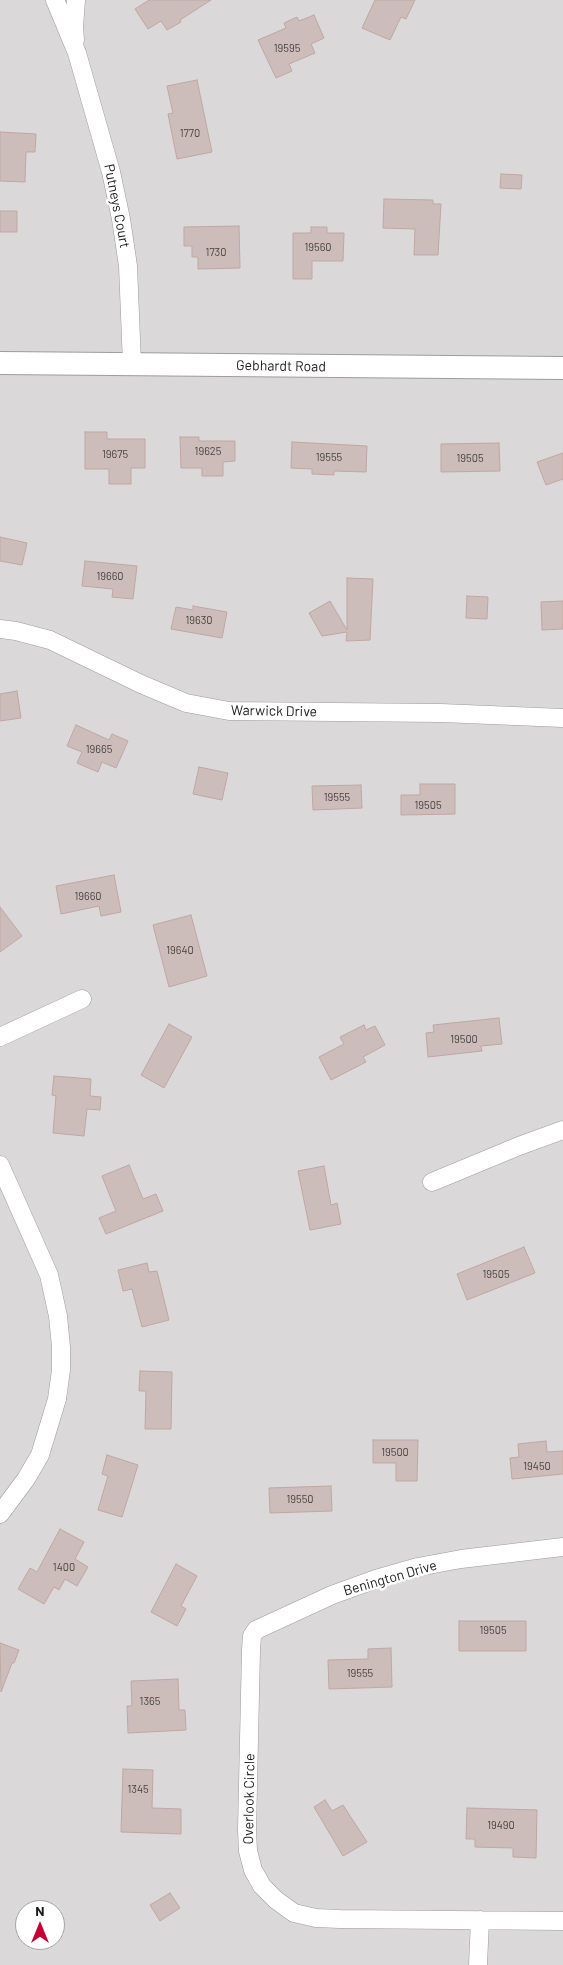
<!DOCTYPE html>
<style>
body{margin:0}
#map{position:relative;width:563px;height:1965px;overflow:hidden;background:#ede6e1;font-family:Barlow,sans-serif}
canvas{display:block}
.north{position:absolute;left:15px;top:1900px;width:50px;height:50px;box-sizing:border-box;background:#fff;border:1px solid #a4a4a4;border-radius:50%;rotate:0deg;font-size:14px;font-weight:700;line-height:20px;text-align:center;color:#1c1c1c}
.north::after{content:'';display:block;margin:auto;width:18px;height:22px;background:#c70036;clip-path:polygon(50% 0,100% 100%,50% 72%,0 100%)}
</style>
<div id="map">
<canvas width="563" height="1965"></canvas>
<div class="north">N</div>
</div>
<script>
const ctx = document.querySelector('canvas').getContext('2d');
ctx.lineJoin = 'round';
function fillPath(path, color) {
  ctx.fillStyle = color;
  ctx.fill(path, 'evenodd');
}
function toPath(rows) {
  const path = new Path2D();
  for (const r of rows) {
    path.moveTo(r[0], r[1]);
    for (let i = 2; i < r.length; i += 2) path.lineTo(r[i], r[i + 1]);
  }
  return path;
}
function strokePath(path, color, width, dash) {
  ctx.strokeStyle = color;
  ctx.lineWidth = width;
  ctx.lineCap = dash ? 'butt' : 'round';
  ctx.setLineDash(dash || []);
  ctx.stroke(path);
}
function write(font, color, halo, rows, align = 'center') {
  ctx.font = font + ' Barlow,sans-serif';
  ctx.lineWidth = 5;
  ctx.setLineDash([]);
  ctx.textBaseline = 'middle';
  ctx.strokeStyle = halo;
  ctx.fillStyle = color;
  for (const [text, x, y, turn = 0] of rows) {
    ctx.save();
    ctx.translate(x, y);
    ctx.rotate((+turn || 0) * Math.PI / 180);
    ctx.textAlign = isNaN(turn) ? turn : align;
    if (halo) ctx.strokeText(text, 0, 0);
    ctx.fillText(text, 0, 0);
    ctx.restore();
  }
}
fillPath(toPath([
 [0,0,563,0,563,1965,0,1965],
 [25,1910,55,1910,55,1940,25,1940]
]), '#dad8d9');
const building = toPath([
 [149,0,211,0,180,20,181,22,167,30,161,21,148,29,135,9,149,0],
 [375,0,415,0,406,19,401,17,390,40,362,28,375,0],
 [314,15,324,38,311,44,315,53,289,64,292,71,276,78,258,40,286,28,284,23,297,17,299,21,314,15],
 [197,80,212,152,177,159,168,114,173,113,167,86,197,80],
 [0,132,36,134,35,152,26,152,25,182,0,181,0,132],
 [501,174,522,175,521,189,500,188,501,174],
 [384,199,433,200,433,204,441,204,438,255,414,255,415,229,383,228,384,199],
 [0,211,17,211,17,232,0,232,0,211],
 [239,226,240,268,198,269,198,257,192,257,192,246,184,246,184,227,239,226],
 [311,227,327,227,327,233,344,233,343,261,312,261,312,279,293,279,293,233,311,233,311,227],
 [85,432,107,432,107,439,145,439,145,468,131,468,131,484,109,484,109,469,85,469,85,432],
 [180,437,199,437,199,441,235,441,235,461,223,462,223,476,202,476,202,468,181,468,180,437],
 [292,442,367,446,366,472,334,471,334,475,312,474,312,469,291,468,292,442],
 [499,443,500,471,441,472,441,444,499,443],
 [563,453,563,479,546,485,537,462,563,453],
 [0,537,27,543,22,565,0,561,0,537],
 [85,561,137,566,133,599,112,597,113,589,82,586,85,561],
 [347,578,373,579,370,640,346,641,347,632,322,636,309,613,330,601,347,630,347,578],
 [467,596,488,597,487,619,466,618,467,596],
 [563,601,563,629,542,630,541,602,563,601],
 [193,606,227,612,222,638,171,629,176,607,193,610,193,606],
 [17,691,21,718,0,721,0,694,17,691],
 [76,725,109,740,112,734,128,741,116,768,102,762,98,772,77,763,82,752,67,746,76,725],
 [199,767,228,773,222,800,193,794,199,767],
 [420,784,455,784,455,814,401,815,401,795,420,795,420,784],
 [361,785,362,808,313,810,312,786,361,785],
 [114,875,121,912,101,916,99,906,61,914,56,886,114,875],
 [0,907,22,936,0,952,0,907],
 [191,915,207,976,169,987,153,925,191,915],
 [499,1018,502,1044,481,1046,482,1051,428,1057,426,1033,434,1032,433,1025,499,1018],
 [169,1024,192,1037,164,1088,141,1075,169,1024],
 [364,1025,366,1030,375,1026,385,1045,363,1057,366,1062,331,1080,319,1057,344,1044,340,1037,364,1025],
 [54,1076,91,1079,90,1096,101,1097,100,1110,87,1109,84,1136,53,1133,56,1096,52,1095,54,1076],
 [129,1165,143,1199,156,1194,163,1211,106,1234,99,1218,116,1211,102,1176,129,1165],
 [324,1166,331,1205,337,1203,341,1224,310,1230,298,1171,324,1166],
 [524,1247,535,1273,467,1300,457,1274,524,1247],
 [147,1263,149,1272,157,1271,169,1320,142,1327,132,1289,123,1291,118,1270,147,1263],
 [140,1371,172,1372,171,1429,145,1429,146,1391,139,1391,140,1371],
 [373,1440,418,1440,417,1481,396,1481,396,1463,373,1463,373,1440],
 [546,1441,547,1452,563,1451,563,1474,512,1479,510,1458,519,1457,518,1444,546,1441],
 [107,1455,138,1465,122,1517,98,1510,108,1476,102,1474,107,1455],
 [331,1486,332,1511,270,1513,269,1488,331,1486],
 [60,1529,84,1542,75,1559,88,1567,77,1586,65,1579,59,1590,54,1587,44,1604,18,1589,30,1568,37,1572,60,1529],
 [176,1564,197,1576,181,1606,186,1609,177,1626,151,1612,176,1564],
 [459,1621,526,1621,526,1651,459,1651,459,1621],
 [0,1643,19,1650,14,1663,12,1663,1,1692,0,1643],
 [391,1648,392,1687,329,1689,328,1660,368,1659,368,1649,391,1648],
 [178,1679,179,1710,185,1710,186,1730,128,1733,127,1706,132,1706,131,1681,178,1679],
 [123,1769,153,1770,152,1808,181,1809,181,1834,121,1832,123,1769],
 [325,1800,332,1811,343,1805,367,1842,343,1856,314,1807,325,1800],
 [467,1808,537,1810,536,1858,513,1857,513,1848,475,1847,475,1839,466,1839,467,1808],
 [170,1893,180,1908,160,1921,150,1905,170,1893]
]);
fillPath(building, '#cdbdba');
strokePath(building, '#bfa8a3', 1);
const minor = toPath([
 [55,0,77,53,111,172,121,219,128,266,132,364],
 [75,40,74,27,76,0],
 [0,629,16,631,50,640,141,684,186,703,229,711,441,713,563,718],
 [0,1037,82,999],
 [0,1165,49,1275,58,1316,61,1347,61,1370,57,1399,40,1455,26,1479,0,1514],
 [432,1182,519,1146,563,1130],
 [563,1547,461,1559,418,1567,376,1579,332,1595,256,1630,252,1636,251,1650,247,1830,248,1851,253,1870,262,1886,276,1900,294,1913,316,1918,340,1919,563,1921],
 [478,1965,480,1920]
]);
const tertiary = toPath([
 [0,363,563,368]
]);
strokePath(minor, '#9d9d9d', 19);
strokePath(tertiary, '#9d9d9d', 24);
strokePath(minor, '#fff', 18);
strokePath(tertiary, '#fff', 22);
write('11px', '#484444', null, [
 ["19595",287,48],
 ["1770",190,133],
 ["19560",318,247],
 ["1730",216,252],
 ["19625",208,451],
 ["19675",115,454],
 ["19555",329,457],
 ["19505",470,458],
 ["19660",110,576],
 ["19630",199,620],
 ["19665",99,749],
 ["19555",337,797],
 ["19505",428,805],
 ["19660",88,896],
 ["19640",180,950],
 ["19500",464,1039],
 ["19505",496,1274],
 ["19500",395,1452],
 ["19450",537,1466],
 ["19550",300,1499],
 ["1400",64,1567],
 ["19505",493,1630],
 ["19555",360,1673],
 ["1365",150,1701],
 ["1345",138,1789],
 ["19490",501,1825]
]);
write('14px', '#1c1c1c', '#fff', [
 ["Putneys Court",117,206,79],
 ["Gebhardt Road",281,366,1],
 ["Warwick Drive",274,711,1],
 ["Benington Drive",390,1578,-16],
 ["Overlook Circle",249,1799,-89]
]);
</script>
